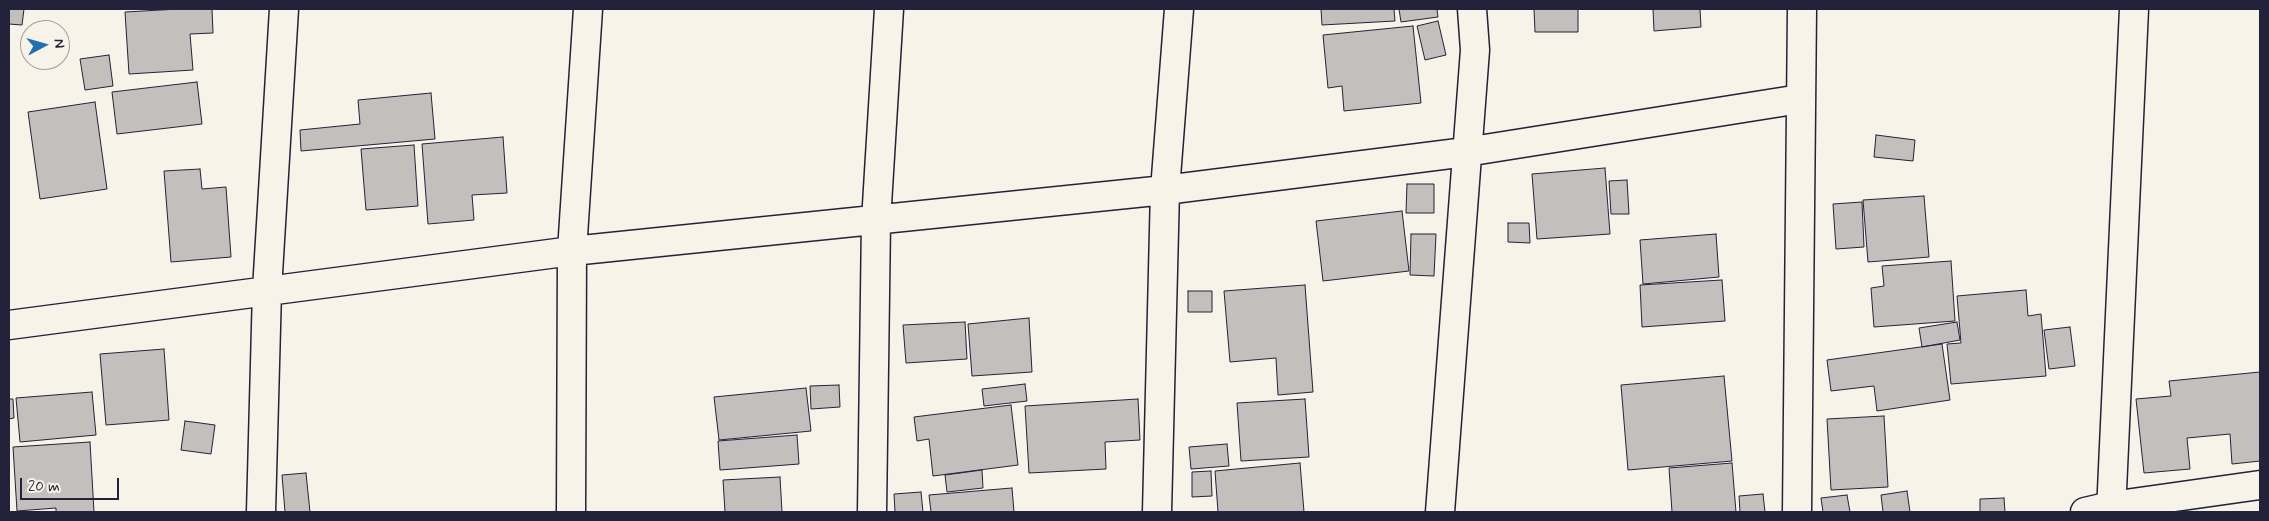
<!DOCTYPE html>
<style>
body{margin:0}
#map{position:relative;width:2269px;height:521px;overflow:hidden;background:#f7f3e8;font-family:Mynerve,sans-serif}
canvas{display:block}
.frame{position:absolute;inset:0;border:10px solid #22223b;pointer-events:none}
.north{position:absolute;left:20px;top:20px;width:50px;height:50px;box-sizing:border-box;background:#f7f3e8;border:1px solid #a29fa3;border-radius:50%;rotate:84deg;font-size:14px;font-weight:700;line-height:20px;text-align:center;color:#22223b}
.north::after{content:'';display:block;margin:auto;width:18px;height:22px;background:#1f6fb2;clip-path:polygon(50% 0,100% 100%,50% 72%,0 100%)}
.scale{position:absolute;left:20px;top:478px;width:99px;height:22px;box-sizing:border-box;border:2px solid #22223b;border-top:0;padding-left:6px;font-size:15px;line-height:18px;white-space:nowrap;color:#22223b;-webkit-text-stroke:4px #f7f3e8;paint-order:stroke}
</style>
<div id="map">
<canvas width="2269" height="521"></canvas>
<div class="frame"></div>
<div class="north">N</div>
<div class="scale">20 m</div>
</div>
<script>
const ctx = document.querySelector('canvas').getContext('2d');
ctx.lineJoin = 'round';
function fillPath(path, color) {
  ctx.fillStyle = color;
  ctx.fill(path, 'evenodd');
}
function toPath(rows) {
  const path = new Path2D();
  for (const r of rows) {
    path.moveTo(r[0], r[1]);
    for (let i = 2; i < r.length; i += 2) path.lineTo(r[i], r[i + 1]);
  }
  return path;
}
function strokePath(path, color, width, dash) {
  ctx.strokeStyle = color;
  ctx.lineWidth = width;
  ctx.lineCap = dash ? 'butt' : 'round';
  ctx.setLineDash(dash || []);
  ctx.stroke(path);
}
const building = toPath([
 [9,9,24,9,22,25,9,24,9,9],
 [179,9,212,9,213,33,190,34,193,70,129,74,125,12,179,9],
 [1321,9,1394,9,1395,21,1322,25,1321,9],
 [1399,9,1437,9,1438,17,1401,22,1399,9],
 [1534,9,1578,9,1578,32,1535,32,1534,9],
 [1653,9,1700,9,1701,27,1654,31,1653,9],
 [1438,21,1446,55,1425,60,1417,26,1438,21],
 [1413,26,1421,103,1344,111,1342,86,1328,88,1323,35,1413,26],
 [109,55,113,86,85,90,80,59,109,55],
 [197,82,202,124,117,134,112,92,197,82],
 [431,93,435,139,301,151,300,130,360,124,358,100,431,93],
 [95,102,107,189,40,199,28,112,95,102],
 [1876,135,1915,140,1913,161,1874,157,1876,135],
 [503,137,507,193,472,195,474,220,428,224,422,144,503,137],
 [414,145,418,206,366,210,361,149,414,145],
 [1605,168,1610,234,1537,239,1532,174,1605,168],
 [200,169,202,189,226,187,231,257,171,262,164,171,200,169],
 [1627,180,1629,214,1611,214,1609,181,1627,180],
 [1407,184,1434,184,1434,213,1406,213,1407,184],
 [1924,196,1929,257,1868,262,1863,200,1924,196],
 [1862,202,1864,247,1836,249,1833,204,1862,202],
 [1402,211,1409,271,1323,281,1316,221,1402,211],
 [1508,223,1529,223,1530,243,1508,242,1508,223],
 [1411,234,1436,234,1434,276,1410,275,1411,234],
 [1716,234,1719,277,1643,284,1640,240,1716,234],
 [1951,261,1955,321,1874,327,1871,288,1884,286,1882,266,1951,261],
 [1722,280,1725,321,1642,327,1640,285,1722,280],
 [1305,285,1313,392,1278,395,1276,358,1230,362,1224,291,1305,285],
 [2026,290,2028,316,2041,314,2046,376,1951,384,1947,344,1961,343,1957,296,2026,290],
 [1188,291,1212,291,1212,312,1188,312,1188,291],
 [1029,318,1032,372,972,376,968,324,1029,318],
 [965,322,967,359,906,363,903,325,965,322],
 [1957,322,1960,340,1922,347,1919,328,1957,322],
 [2070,327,2075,366,2049,369,2044,330,2070,327],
 [1942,344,1950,400,1877,411,1874,386,1831,391,1827,360,1942,344],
 [164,349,169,420,106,425,100,354,164,349],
 [2260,372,2260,461,2232,464,2230,434,2187,438,2190,469,2144,473,2136,399,2171,396,2169,381,2260,372],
 [1724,376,1732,461,1628,470,1621,385,1724,376],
 [1025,384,1027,401,984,406,982,389,1025,384],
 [839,385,840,407,811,409,810,386,839,385],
 [806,388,811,431,719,440,714,397,806,388],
 [92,392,96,435,20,442,16,398,92,392],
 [9,399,13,399,14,418,9,419,9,399],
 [1138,399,1140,440,1105,442,1106,469,1029,473,1025,406,1138,399],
 [1305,399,1309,457,1241,461,1237,403,1305,399],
 [1011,405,1018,465,933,476,929,439,917,441,914,417,1011,405],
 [1884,416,1888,487,1831,490,1827,419,1884,416],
 [185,421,215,425,211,454,181,450,185,421],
 [797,435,799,464,720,470,718,441,797,435],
 [90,442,94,512,56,512,56,508,17,511,13,447,90,442],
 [1227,444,1229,466,1191,469,1189,447,1227,444],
 [1300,463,1304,512,1218,512,1215,471,1300,463],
 [1732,463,1736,512,1672,512,1669,468,1732,463],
 [982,470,983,488,947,492,945,475,982,470],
 [1211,471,1212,496,1192,497,1192,472,1211,471],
 [306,473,310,512,285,512,282,475,306,473],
 [780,477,782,512,725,512,723,480,780,477],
 [1012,488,1014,512,931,512,929,495,1012,488],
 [1907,491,1910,512,1883,512,1881,495,1907,491],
 [921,492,923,512,895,512,894,494,921,492],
 [1763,494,1765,512,1740,512,1739,496,1763,494],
 [1847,495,1850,512,1823,512,1821,498,1847,495],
 [2004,498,2005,512,1980,512,1980,499,2004,498]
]);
fillPath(building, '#c2bfbd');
strokePath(building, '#22223b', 1);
const minor = toPath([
 [9,325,572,251,1165,190,1466,152,1800,99],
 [261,512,267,290,284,9],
 [571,512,572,251,588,9],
 [872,512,876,221,889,9],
 [1157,512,1165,190,1179,9],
 [1440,512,1475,50,1472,9],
 [1797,512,1802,9],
 [2085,512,2111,506,2260,485],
 [2111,512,2134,9]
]);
strokePath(minor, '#22223b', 31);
strokePath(minor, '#f7f3e8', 28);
</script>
